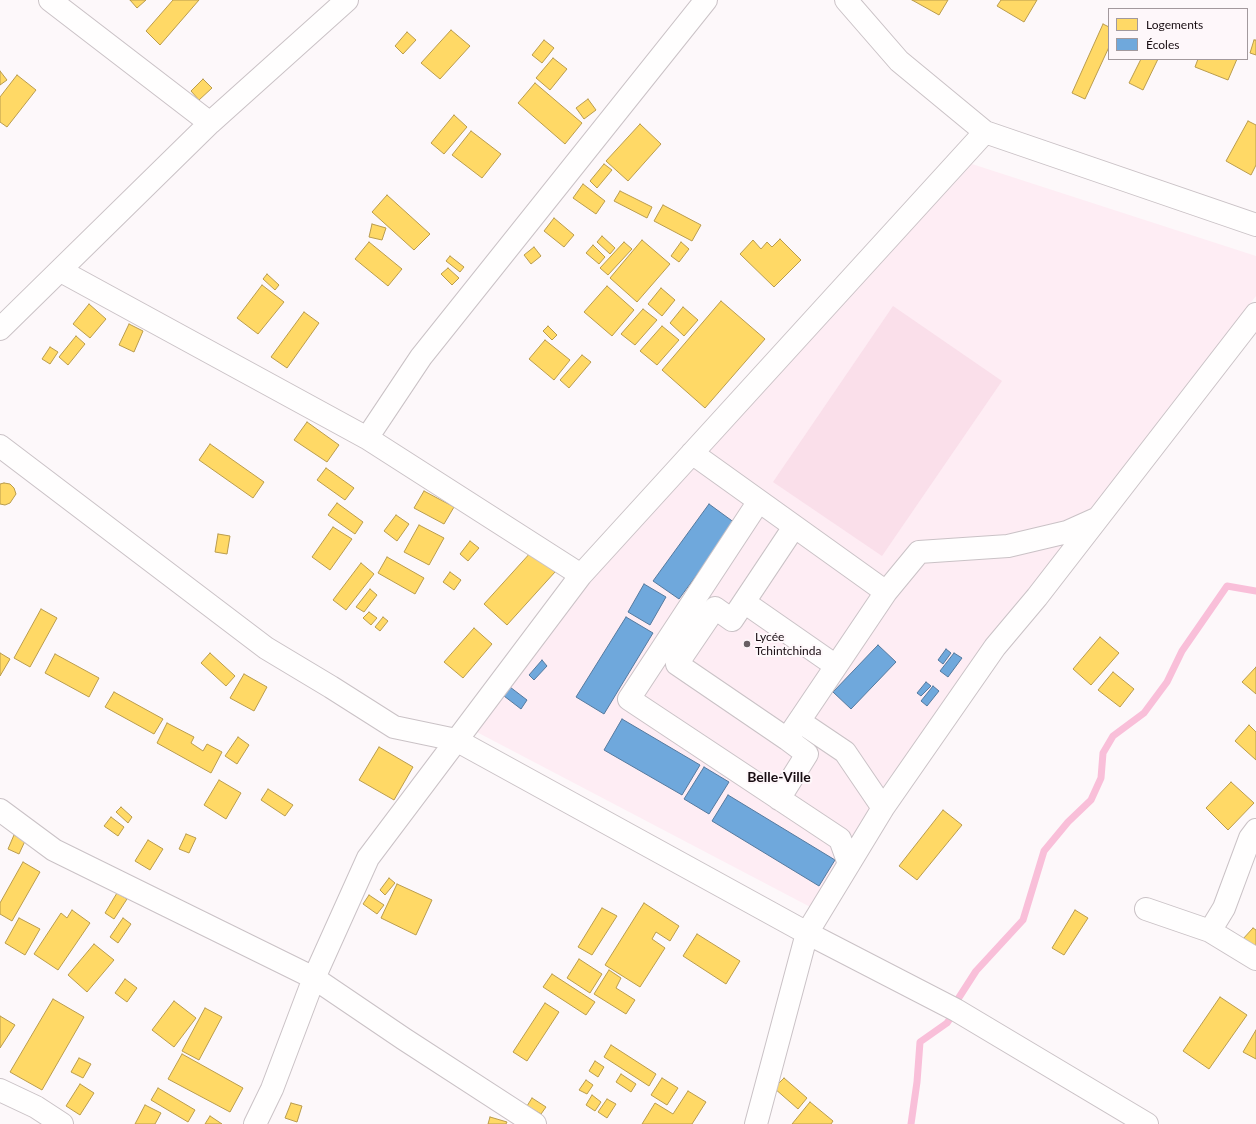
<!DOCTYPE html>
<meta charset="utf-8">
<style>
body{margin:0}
#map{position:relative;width:1256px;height:1124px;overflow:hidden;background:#fdf8fa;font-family:Lato,sans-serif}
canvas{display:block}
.legend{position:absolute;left:1108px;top:8px;width:140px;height:52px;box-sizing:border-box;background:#fef7fa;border:1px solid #a2999d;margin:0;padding:5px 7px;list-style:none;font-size:12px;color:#180d12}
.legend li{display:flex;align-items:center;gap:8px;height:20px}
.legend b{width:20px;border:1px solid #a2999d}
</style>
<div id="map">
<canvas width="1256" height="1124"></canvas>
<ul class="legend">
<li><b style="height:11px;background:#ffd966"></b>Logements</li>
<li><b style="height:11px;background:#6fa8dc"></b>Écoles</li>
</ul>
</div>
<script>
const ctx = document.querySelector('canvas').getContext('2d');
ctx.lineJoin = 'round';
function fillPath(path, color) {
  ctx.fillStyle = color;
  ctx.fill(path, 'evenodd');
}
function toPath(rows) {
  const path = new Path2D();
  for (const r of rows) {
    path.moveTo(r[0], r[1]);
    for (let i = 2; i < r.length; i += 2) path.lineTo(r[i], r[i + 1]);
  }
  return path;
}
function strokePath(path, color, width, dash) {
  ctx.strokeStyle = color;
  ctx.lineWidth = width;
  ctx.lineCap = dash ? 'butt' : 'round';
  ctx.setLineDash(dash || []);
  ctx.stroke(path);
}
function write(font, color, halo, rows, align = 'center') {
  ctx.font = font + ' Lato,sans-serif';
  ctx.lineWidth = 4;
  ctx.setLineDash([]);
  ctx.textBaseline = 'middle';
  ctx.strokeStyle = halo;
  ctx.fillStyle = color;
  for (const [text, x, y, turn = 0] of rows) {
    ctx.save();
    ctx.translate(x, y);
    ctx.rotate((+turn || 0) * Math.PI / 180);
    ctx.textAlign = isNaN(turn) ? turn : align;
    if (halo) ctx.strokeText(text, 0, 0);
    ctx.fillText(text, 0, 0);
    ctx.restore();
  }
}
fillPath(toPath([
 [972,164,1256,256,1256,296,1163,415,942,705,875,798,816,910,471,729,583,583]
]), '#feedf4');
fillPath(toPath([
 [893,306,1002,381,882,556,773,482]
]), '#fadfea');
const homes = toPath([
 [130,0,146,0,137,8,130,0],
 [173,0,199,0,160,45,146,31,173,0],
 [912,0,948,0,939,15,912,0],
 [1001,0,1037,0,1024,22,997,6,1001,0],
 [1103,24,1109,27,1109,47,1085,99,1072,93,1103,24],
 [451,30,470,46,440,79,421,63,451,30],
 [407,32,416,40,403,54,395,46,407,32],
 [544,40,554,48,542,63,532,55,544,40],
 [1254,40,1256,40,1256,55,1250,53,1254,40],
 [553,58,567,69,550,90,536,78,553,58],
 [1141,59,1158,59,1143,90,1129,83,1141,59],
 [1198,59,1237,59,1228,80,1195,67,1198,59],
 [0,71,7,80,0,85,0,71],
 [17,75,36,90,7,127,0,122,0,97,17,75],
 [203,79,212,88,199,100,191,91,203,79],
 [535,83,582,123,565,144,518,103,535,83],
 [588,99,596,110,584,119,576,108,588,99],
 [454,115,467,127,444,154,431,143,454,115],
 [1248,121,1256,125,1256,165,1251,175,1226,161,1248,121],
 [640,124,661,144,628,181,606,161,640,124],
 [471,131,501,154,482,178,452,155,471,131],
 [604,164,612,170,597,188,590,181,604,164],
 [583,184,605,201,596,214,573,198,583,184],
 [620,191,652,207,647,218,614,201,620,191],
 [387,195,430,234,414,250,372,212,387,195],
 [663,205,701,225,692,241,654,221,663,205],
 [554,218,574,235,564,247,544,231,554,218],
 [372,224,386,228,382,240,369,237,372,224],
 [602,236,615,248,610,254,597,242,602,236],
 [780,239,801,260,774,287,740,254,753,240,761,249,767,242,772,247,780,239],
 [642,240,670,264,637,302,610,278,642,240],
 [369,242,402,269,388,286,355,259,369,242],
 [624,242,632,249,608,275,600,268,624,242],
 [681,242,689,249,679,262,671,256,681,242],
 [593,245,605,257,599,264,586,253,593,245],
 [534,247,541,256,531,264,524,255,534,247],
 [450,256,464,267,460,272,446,261,450,256],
 [448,268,459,278,452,285,441,274,448,268],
 [267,274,279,285,275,290,263,279,267,274],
 [262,285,284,302,258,334,237,318,262,285],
 [607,286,634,310,612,336,584,312,607,286],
 [661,288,675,300,662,316,648,304,661,288],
 [721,301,765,339,705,408,662,370,721,301],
 [89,304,106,319,90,338,73,324,89,304],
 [683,307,698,320,684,336,670,323,683,307],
 [643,309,657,320,635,345,621,334,643,309],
 [304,312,319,323,287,368,271,357,304,312],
 [129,324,143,331,134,352,119,345,129,324],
 [548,326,557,335,552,340,543,331,548,326],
 [662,326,679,340,657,365,640,351,662,326],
 [76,336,85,344,68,365,59,357,76,336],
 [545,340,570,360,554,380,529,359,545,340],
 [50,347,58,352,50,364,42,359,50,347],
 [582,355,591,362,569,388,560,380,582,355],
 [307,422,339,445,327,462,294,440,307,422],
 [210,444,264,482,253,498,199,460,210,444],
 [326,468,354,488,345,500,317,480,326,468],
 [4,483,10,484,14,488,16,494,10,503,5,505,0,504,0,484,4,483],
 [424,491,454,507,444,524,414,508,424,491],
 [337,503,363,522,355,534,328,515,337,503],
 [396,515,409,524,397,541,384,531,396,515],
 [419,525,444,538,429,565,404,552,419,525],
 [333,527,352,539,330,570,312,557,333,527],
 [218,534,230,536,227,554,215,552,218,534],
 [470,541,479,548,468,561,460,554,470,541],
 [532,551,555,572,507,625,484,604,532,551],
 [387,557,424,578,415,594,378,573,387,557],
 [361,563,374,574,346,610,333,600,361,563],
 [450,572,461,580,454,590,443,582,450,572],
 [370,589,377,595,364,612,356,607,370,589],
 [41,609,57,618,30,667,14,658,41,609],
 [369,612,377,618,371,625,363,618,369,612],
 [383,617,388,621,380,631,375,627,383,617],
 [474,628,492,644,463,678,444,662,474,628],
 [1100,637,1119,653,1091,685,1073,669,1100,637],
 [0,653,10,659,0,676,0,653],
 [210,653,235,676,226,686,201,663,210,653],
 [55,654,99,678,89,697,45,673,55,654],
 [1256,667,1256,694,1242,682,1256,667],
 [1113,672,1134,689,1120,707,1098,690,1113,672],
 [244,674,267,687,254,711,230,698,244,674],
 [114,692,163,719,154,734,105,707,114,692],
 [167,723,194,737,191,743,203,751,207,744,222,752,211,773,157,743,167,723],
 [1249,725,1256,732,1256,760,1235,741,1249,725],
 [238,737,249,745,237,764,225,756,238,737],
 [379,747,413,767,394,800,359,780,379,747],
 [219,780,241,793,226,819,204,805,219,780],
 [1231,782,1254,803,1228,830,1206,808,1231,782],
 [268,789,293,805,285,816,261,800,268,789],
 [121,807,132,817,128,823,116,812,121,807],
 [943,810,962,825,917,880,899,866,943,810],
 [111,817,124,827,118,836,104,826,111,817],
 [186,834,196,838,189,853,179,849,186,834],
 [14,835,25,841,19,854,8,849,14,835],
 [148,840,163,849,150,870,135,861,148,840],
 [23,862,40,872,12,921,0,914,0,903,23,862],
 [389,878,395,883,385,895,380,890,389,878],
 [397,884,432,900,416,935,381,918,397,884],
 [117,893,127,899,114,919,105,913,117,893],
 [369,895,384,905,377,914,363,904,369,895],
 [644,903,679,926,670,941,656,932,652,939,665,948,640,987,605,965,644,903],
 [602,908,617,916,592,955,578,947,602,908],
 [72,910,90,923,58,970,34,954,61,913,67,918,72,910],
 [1075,910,1088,918,1064,955,1052,948,1075,910],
 [19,918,40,929,25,955,5,943,19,918],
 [123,918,131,924,118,943,110,937,123,918],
 [1253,928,1256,930,1256,951,1242,940,1253,928],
 [697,934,740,961,726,984,683,956,697,934],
 [94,944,114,960,87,992,68,975,94,944],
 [579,959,602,974,590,993,567,978,579,959],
 [609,970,621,978,616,988,635,1000,626,1014,594,994,609,970],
 [552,974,595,1002,586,1015,543,987,552,974],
 [125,979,137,988,127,1002,115,993,125,979],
 [1220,997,1247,1015,1209,1069,1183,1051,1220,997],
 [53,999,84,1017,42,1090,10,1072,53,999],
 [174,1001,196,1018,174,1047,152,1030,174,1001],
 [545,1003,559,1012,527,1061,513,1052,545,1003],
 [205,1008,222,1017,199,1060,182,1051,205,1008],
 [0,1016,15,1025,0,1048,0,1016],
 [1256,1030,1256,1059,1243,1052,1256,1030],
 [611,1045,656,1074,649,1086,604,1057,611,1045],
 [182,1054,243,1088,230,1112,168,1079,182,1054],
 [79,1058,91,1064,83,1078,71,1072,79,1058],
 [595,1061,604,1067,598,1077,589,1071,595,1061],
 [621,1074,636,1084,631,1092,616,1082,621,1074],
 [662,1078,678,1088,667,1105,651,1095,662,1078],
 [784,1078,807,1098,798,1109,774,1088,784,1078],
 [586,1080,593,1085,587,1094,579,1090,586,1080],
 [80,1084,94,1093,80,1115,66,1106,80,1084],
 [158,1088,195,1110,188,1122,151,1100,158,1088],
 [688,1091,706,1102,692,1124,642,1124,655,1103,673,1114,688,1091],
 [592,1095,601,1102,595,1111,586,1105,592,1095],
 [532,1098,546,1107,541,1114,527,1106,532,1098],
 [607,1099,616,1104,607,1118,598,1112,607,1099],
 [810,1102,833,1121,831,1124,792,1124,810,1102],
 [291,1103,302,1106,297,1122,285,1118,291,1103],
 [145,1105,161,1113,155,1124,135,1124,145,1105],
 [210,1116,222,1124,205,1124,210,1116],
 [490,1117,507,1122,506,1124,488,1124,490,1117]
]);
fillPath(homes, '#ffd966');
strokePath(homes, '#ba9c4d', 1);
const schools = toPath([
 [709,504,735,523,679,599,653,581,709,504],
 [644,584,666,597,650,625,628,612,644,584],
 [626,617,653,633,604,714,576,697,626,617],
 [878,645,896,662,851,709,833,692,878,645],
 [946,649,951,653,943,664,938,660,946,649],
 [954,653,962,658,948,677,940,671,954,653],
 [542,660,547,666,534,680,529,675,542,660],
 [926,682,931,686,921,696,917,693,926,682],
 [933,686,939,691,927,706,921,701,933,686],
 [510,687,527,700,521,709,504,696,510,687],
 [622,719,700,765,682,795,604,750,622,719],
 [704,767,729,782,709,814,684,799,704,767],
 [728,795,835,860,819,886,712,821,728,795]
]);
fillPath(schools, '#6fa8dc');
strokePath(schools, '#557a9f', 1);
strokePath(toPath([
 [911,1124,917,1082,920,1042,947,1023,956,1010,958,999,976,971,1023,920,1044,851,1068,822,1091,800,1101,778,1103,753,1113,736,1144,713,1167,682,1182,651,1227,586,1256,591]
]), '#f9bfd9', 7);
const minor = toPath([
 [50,0,210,123],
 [846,0,899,61,985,132],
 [61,271,367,438,581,575],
 [0,329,210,123,347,0],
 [367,438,421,357,706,0],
 [0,446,266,648,331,687,394,727,456,740,807,933,956,1010,1147,1124],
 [692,453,886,592],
 [759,501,629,699,840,839,849,864],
 [794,527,732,620,715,608,677,664,787,739,886,592,919,552,1008,546,1067,532,1096,519],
 [744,602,836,666],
 [799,721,845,752,883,808],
 [779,799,807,754,787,739],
 [0,810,54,850,314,978,404,1039,535,1124],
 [1146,909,1210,931,1256,959],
 [1210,931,1224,908,1250,838,1256,830],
 [0,1090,36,1107,62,1124],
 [255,1124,272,1089,314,978,368,858,581,575,985,132,1256,225],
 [756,1124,807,933,883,808,995,647,1037,597,1256,314]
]);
strokePath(minor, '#cac2c6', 24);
strokePath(minor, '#fffefe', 22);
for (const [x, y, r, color] of [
 [747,644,4,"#685f63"]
]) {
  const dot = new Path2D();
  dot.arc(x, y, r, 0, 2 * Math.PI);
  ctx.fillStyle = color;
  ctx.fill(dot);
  strokePath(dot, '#fef7fa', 1.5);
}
write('12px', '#180d12', '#fef7fa', [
 ["Lycée",755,637],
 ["Tchintchinda",755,651]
], 'left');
write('bold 14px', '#180d12', '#fef7fa', [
 ["Belle-Ville",779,777]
]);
</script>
